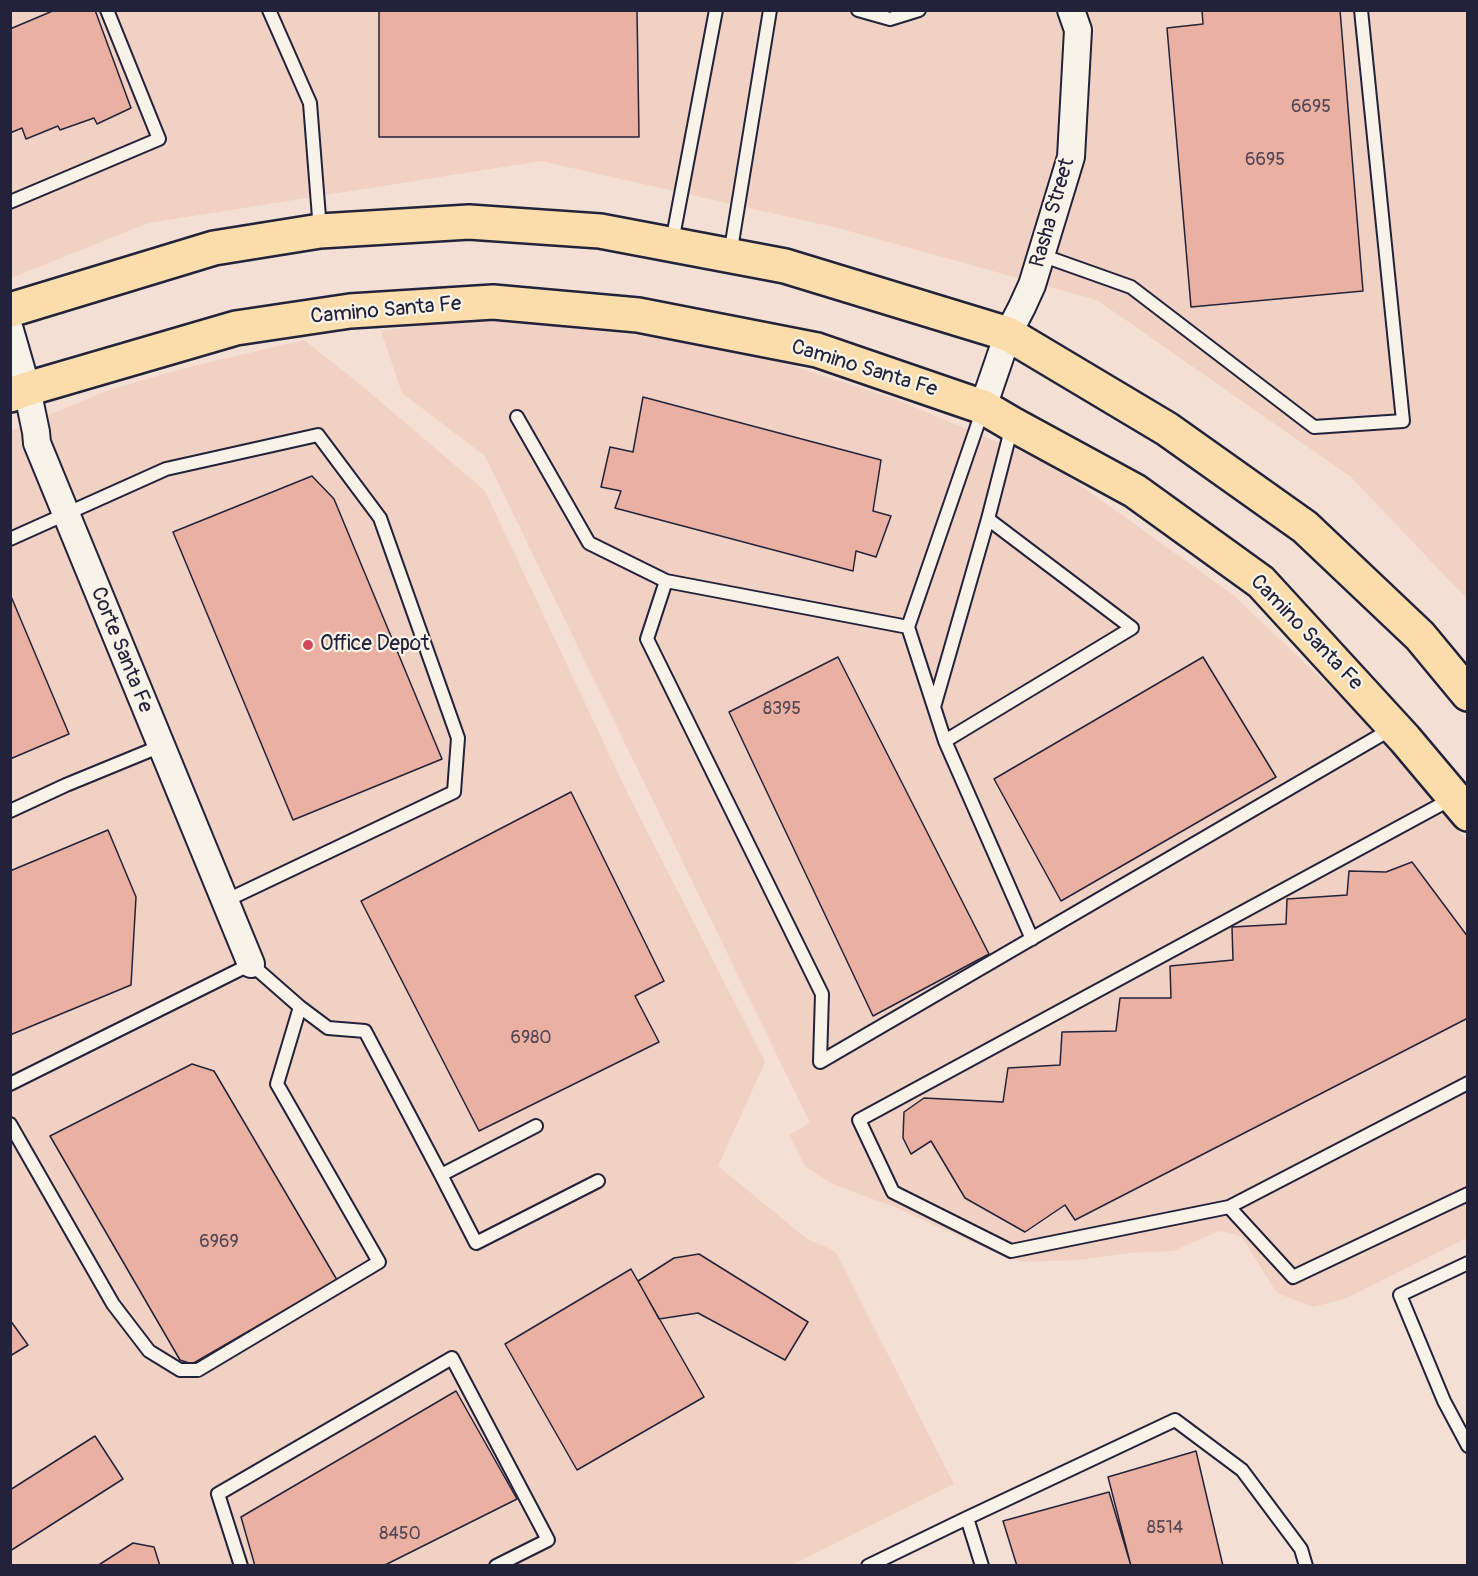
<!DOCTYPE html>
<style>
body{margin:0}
#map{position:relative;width:1478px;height:1576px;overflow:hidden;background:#f3dfd3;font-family:Pangolin,sans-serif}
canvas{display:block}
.frame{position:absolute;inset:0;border:12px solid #22223b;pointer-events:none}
</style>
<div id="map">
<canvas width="1478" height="1576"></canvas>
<div class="frame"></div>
</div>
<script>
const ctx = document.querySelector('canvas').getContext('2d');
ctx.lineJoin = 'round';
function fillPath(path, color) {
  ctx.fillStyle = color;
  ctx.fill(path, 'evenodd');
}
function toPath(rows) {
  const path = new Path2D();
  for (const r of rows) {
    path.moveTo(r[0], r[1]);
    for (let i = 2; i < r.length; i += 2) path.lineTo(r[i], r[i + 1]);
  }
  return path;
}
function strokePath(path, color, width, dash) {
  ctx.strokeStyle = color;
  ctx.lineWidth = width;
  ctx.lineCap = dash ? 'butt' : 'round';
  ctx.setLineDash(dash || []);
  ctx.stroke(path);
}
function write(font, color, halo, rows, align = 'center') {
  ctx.font = font + ' Pangolin,sans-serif';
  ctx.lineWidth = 4.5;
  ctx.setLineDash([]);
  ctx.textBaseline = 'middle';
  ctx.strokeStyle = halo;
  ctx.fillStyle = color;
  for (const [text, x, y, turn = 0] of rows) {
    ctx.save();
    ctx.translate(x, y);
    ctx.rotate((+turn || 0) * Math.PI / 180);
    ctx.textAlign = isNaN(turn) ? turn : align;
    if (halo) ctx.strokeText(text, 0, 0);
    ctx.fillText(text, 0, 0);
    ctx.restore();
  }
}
fillPath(toPath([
 [11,11,1467,11,1467,599,1351,477,1097,300,838,228,541,161,148,223,11,278],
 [483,318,731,346,895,399,1052,465,1232,594,1366,721,1467,841,1467,1238,1347,1298,1313,1307,1277,1293,1241,1236,1219,1231,1173,1251,1130,1253,1078,1260,1022,1262,994,1252,897,1208,835,1185,806,1167,789,1135,810,1123,485,456,402,393,381,331],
 [304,340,361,385,485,491,626,790,765,1062,718,1166,807,1239,835,1251,954,1484,791,1565,11,1566,11,431,109,390,185,368]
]), '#f0d1c4');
const building = toPath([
 [55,10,95,10,131,108,97,124,94,118,60,130,58,126,26,139,22,128,10,133,10,29,55,10],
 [379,10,637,10,639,137,379,137,379,10],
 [1202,10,1340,10,1363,291,1191,307,1167,28,1203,24,1202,10],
 [643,397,881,460,873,511,891,516,876,557,856,551,853,571,615,508,621,491,601,487,610,447,633,452,643,397],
 [312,476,334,499,442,759,293,820,173,532,312,476],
 [10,594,69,734,10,759,10,594],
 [838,657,989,954,873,1016,729,712,838,657],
 [1203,657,1276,777,1061,901,994,779,1203,657],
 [571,792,664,981,635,996,659,1042,479,1131,361,901,571,792],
 [108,830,136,897,131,985,10,1035,10,871,108,830],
 [1412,862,1468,937,1468,1018,1075,1220,1065,1205,1025,1232,965,1198,931,1141,911,1154,903,1138,904,1112,924,1098,1003,1102,1008,1068,1060,1065,1062,1032,1116,1031,1120,998,1171,998,1170,966,1233,960,1232,927,1286,924,1287,899,1347,895,1349,871,1386,872,1412,862],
 [192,1064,214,1071,337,1280,192,1364,180,1360,50,1136,192,1064],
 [699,1254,808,1322,785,1360,698,1313,659,1319,638,1281,674,1258,699,1254],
 [631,1269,704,1397,577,1470,505,1344,631,1269],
 [10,1320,28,1345,10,1356,10,1320],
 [456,1391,517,1499,383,1566,255,1566,241,1517,456,1391],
 [95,1436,123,1479,10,1551,10,1490,95,1436],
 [1196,1451,1223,1566,1131,1566,1108,1477,1196,1451],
 [1109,1492,1131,1566,1017,1566,1003,1521,1109,1492],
 [133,1543,154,1547,160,1566,97,1566,133,1543]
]);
fillPath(building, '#eab1a2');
strokePath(building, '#22223b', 1.5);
const lane = toPath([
 [269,10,310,103,320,230],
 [858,10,890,19,919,10],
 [10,202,159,139,107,10],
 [672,242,716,10],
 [730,255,770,10],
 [1041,255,1131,287,1314,427,1403,421,1361,10],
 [517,417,589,543,666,581,647,639,822,994,820,1062,1393,728],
 [1012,426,988,519,1132,628,945,741,1032,939],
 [10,539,166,469,318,435,380,518,458,738,454,792,225,901],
 [666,581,908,627,983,409],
 [908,627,945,741],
 [934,707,988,519],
 [1453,798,859,1120,893,1192,1011,1251,1229,1207,1468,1083],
 [10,811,66,785,161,746],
 [10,1084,251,964,300,1007,328,1028,365,1031,441,1175,536,1126],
 [10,1124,113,1304,149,1351,180,1370,198,1370,379,1262,277,1084,300,1007],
 [441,1175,476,1243,598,1181],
 [1229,1207,1293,1277,1468,1194],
 [1468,1263,1400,1295,1444,1401,1468,1446],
 [967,1518,1175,1420,1242,1470,1301,1549,1306,1566],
 [241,1566,218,1494,452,1358,548,1540,496,1566],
 [868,1566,967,1518,982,1566]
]);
const street = toPath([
 [10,330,27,389,36,432,37,443,251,964],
 [983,407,1008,334,1022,307,1032,285,1071,157,1078,30,1071,10]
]);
const primary = toPath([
 [10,310,214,248,320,231,469,222,600,231,785,266,1008,334,1167,429,1305,527,1420,636,1468,694],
 [10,395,27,389,236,328,350,311,493,302,638,315,817,350,983,407,1012,424,1135,491,1261,582,1405,739,1468,814]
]);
strokePath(lane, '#22223b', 16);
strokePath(street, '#22223b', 30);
strokePath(primary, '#22223b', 38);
strokePath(lane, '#f7f3e8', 12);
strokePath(street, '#f7f3e8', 26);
strokePath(primary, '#fbddab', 33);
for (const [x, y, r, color] of [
 [308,645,6,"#d1495b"]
]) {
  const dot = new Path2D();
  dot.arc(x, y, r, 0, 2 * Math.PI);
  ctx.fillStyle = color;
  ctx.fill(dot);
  strokePath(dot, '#f7f3e8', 2);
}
write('18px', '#544655', null, [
 ["6695",1311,107],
 ["6695",1265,160],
 ["8395",782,709],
 ["6980",531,1038],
 ["6969",219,1242],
 ["8514",1165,1528],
 ["8450",400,1534]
]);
write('21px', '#22223b', '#f7f3e8', [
 ["Rasha Street",1053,213,-74],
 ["Camino Santa Fe",386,311,-5],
 ["Camino Santa Fe",864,369,17],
 ["Camino Santa Fe",1306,633,46],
 ["Corte Santa Fe",121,650,68]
]);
write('21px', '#22223b', '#f7f3e8', [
 ["Office Depot",320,645]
], 'left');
</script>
